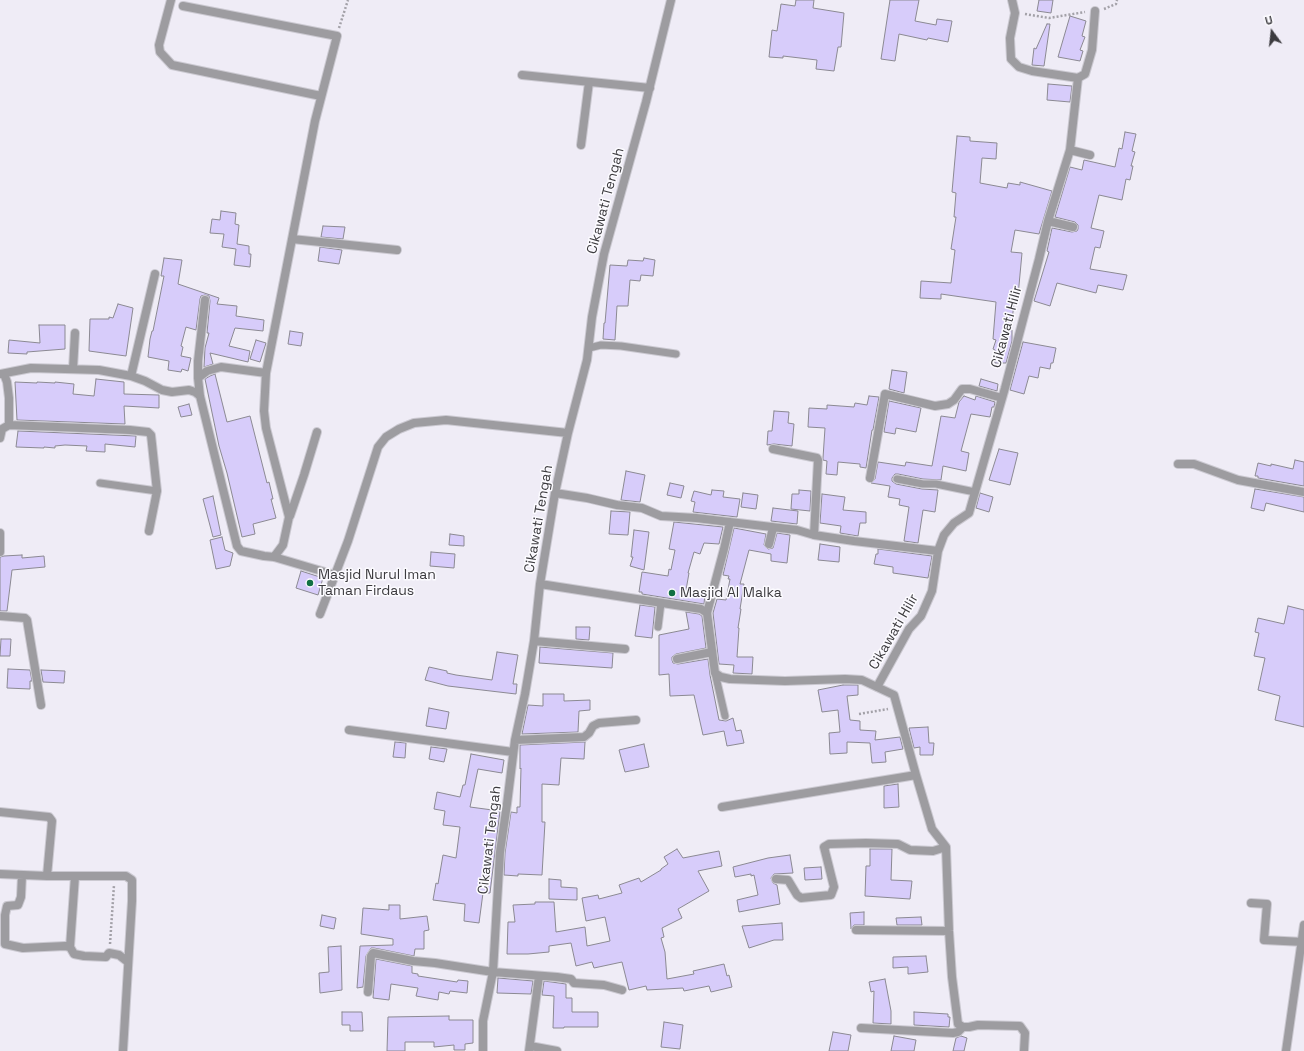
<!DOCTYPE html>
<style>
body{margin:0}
#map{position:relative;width:1304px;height:1051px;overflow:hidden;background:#efecf6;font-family:"Space Grotesk",sans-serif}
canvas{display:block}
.north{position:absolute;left:1252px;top:12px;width:40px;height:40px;-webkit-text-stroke:3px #fcfbff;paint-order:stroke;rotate:345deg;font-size:11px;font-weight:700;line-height:16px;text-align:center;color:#3c3b3f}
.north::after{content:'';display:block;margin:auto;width:14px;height:18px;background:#3c3b3f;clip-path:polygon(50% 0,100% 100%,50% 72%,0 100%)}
</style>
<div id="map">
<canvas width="1304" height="1051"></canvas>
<div class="north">U</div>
</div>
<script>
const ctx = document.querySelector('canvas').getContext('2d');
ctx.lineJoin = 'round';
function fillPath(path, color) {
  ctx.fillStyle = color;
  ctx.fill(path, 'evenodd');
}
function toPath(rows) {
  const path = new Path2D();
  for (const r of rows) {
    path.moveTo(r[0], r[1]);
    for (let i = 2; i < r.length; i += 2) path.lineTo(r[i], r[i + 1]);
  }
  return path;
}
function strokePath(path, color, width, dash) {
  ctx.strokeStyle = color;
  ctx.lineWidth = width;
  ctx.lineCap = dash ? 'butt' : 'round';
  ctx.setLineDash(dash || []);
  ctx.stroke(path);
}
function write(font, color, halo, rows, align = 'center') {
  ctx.font = font + ' "Space Grotesk",sans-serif';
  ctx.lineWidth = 3;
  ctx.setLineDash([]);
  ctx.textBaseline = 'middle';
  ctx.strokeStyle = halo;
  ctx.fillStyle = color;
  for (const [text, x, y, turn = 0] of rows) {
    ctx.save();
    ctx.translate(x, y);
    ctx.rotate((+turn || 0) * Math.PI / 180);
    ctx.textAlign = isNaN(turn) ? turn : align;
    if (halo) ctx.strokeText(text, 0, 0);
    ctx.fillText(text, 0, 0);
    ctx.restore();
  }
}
const building = toPath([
 [796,0,814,0,813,8,844,13,841,47,838,47,834,71,816,69,817,60,783,56,783,58,769,57,772,30,777,31,781,4,795,6,796,0],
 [890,0,919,0,915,21,936,25,937,19,952,21,948,42,928,38,927,40,899,34,895,61,881,59,890,0],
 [1039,0,1053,0,1051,13,1037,11,1039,0],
 [1070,16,1086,21,1082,36,1085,37,1080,50,1083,51,1080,61,1058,57,1070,16],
 [1047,24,1050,24,1044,66,1032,65,1034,48,1036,49,1047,24],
 [1048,84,1072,86,1070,102,1047,100,1048,84],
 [1125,132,1136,134,1132,151,1135,152,1131,166,1133,166,1130,180,1126,179,1122,200,1099,195,1091,228,1104,231,1100,248,1095,247,1090,269,1127,275,1123,290,1098,285,1096,293,1057,283,1050,306,1034,301,1049,252,1047,251,1052,228,1072,232,1077,231,1078,229,1078,225,1075,222,1055,217,1070,167,1082,170,1084,160,1115,167,1119,148,1122,149,1125,132],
 [957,136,970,137,970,141,997,143,996,159,982,158,980,183,1007,188,1008,183,1020,185,1020,182,1052,191,1039,234,1015,230,1011,252,1022,253,1018,296,1016,296,1015,303,1014,303,1011,330,1012,330,1012,341,1006,363,995,363,995,350,993,349,996,340,993,339,996,302,941,294,941,299,920,298,921,281,951,283,955,250,951,249,956,217,954,217,956,193,952,192,957,136],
 [221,211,236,213,235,224,239,225,237,244,249,246,249,254,251,254,250,267,234,265,236,249,222,247,224,234,210,233,212,219,220,220,221,211],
 [323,226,345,227,343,239,321,237,323,226],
 [320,247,342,250,339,264,318,261,320,247],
 [164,258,182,260,178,284,219,298,217,304,237,306,236,316,264,320,263,331,235,328,229,346,250,351,248,362,210,353,213,364,204,367,205,348,209,333,207,333,210,301,209,296,205,295,201,296,200,299,196,330,186,327,181,346,183,347,181,356,191,358,188,371,182,369,181,372,168,370,169,361,148,357,150,339,152,331,153,331,164,276,161,276,164,258],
 [644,258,655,260,653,276,641,275,640,281,630,280,628,306,617,306,615,340,603,339,604,323,605,323,610,265,627,266,628,260,643,261,644,258],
 [118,304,133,308,126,356,89,351,90,319,109,319,109,317,113,318,118,304],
 [39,325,65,325,65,349,27,352,27,354,8,353,9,340,40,343,39,325],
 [290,331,303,333,301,346,288,344,290,331],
 [256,340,266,343,260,362,250,359,256,340],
 [1023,342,1056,348,1053,363,1051,363,1050,369,1040,367,1038,378,1029,376,1024,394,1010,390,1023,342],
 [892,370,907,372,904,393,889,389,892,370],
 [215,374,227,422,250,416,267,483,269,482,273,499,271,499,276,518,253,524,255,534,242,537,227,473,219,446,205,379,210,376,215,374],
 [96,379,124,382,124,394,159,395,159,408,124,406,125,424,17,420,15,382,37,383,37,382,55,383,55,382,74,384,73,394,94,396,96,379],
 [981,379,998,384,997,391,979,386,981,379],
 [869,396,879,397,873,430,872,430,866,468,860,467,860,464,838,462,837,475,826,474,827,461,823,460,823,458,825,428,808,427,809,408,827,409,827,405,854,407,855,403,867,405,869,396],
 [964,396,975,400,976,396,995,402,994,407,992,407,990,417,971,414,961,451,969,453,966,471,943,466,941,480,923,479,898,474,895,474,892,478,892,481,896,484,922,489,938,490,935,512,923,510,918,543,904,541,909,507,899,505,900,499,888,497,890,486,871,483,875,479,878,462,905,466,906,462,932,466,941,416,955,418,959,402,964,396],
 [889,401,921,408,916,432,896,428,895,434,884,432,889,401],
 [189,404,192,415,181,417,178,407,189,404],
 [774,411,789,412,788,423,794,424,792,446,774,444,767,445,768,431,772,431,774,411],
 [18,431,136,436,135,447,105,444,105,452,86,451,87,446,65,445,55,446,55,448,44,447,44,448,16,447,18,431],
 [999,449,1018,453,1010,485,989,480,999,449],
 [1295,460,1304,462,1304,486,1258,478,1258,476,1255,476,1258,463,1271,466,1271,464,1293,469,1295,460],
 [626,471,645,475,640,502,621,500,626,471],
 [670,483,684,486,681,498,667,495,670,483],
 [1255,489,1304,497,1304,512,1266,503,1264,511,1251,508,1255,489],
 [712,490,724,491,723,497,740,499,737,517,693,512,695,502,691,501,694,491,711,495,712,490],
 [799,490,811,491,810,511,791,509,792,494,799,494,799,490],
 [743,493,758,495,756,509,741,507,743,493],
 [980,493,993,497,989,512,976,508,980,493],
 [822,494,845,497,843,510,866,512,866,523,860,523,858,536,840,533,841,526,820,523,822,494],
 [213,496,221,535,213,537,203,499,213,496],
 [773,508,798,511,797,524,771,521,773,508],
 [611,511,630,512,628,535,609,534,611,511],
 [674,522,723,527,719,544,704,543,700,554,694,552,688,573,689,573,686,590,705,594,704,604,642,594,642,592,639,592,642,572,668,576,669,569,671,570,675,550,669,549,674,522],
 [734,528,766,534,764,545,768,549,773,548,777,533,790,535,787,563,771,561,771,554,749,550,740,584,744,584,740,609,741,609,738,628,739,628,737,657,753,657,752,674,733,673,734,665,719,664,713,613,717,599,726,600,730,579,728,579,729,576,723,575,734,528],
 [634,530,649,532,644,570,630,566,633,557,631,557,634,530],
 [450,534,464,536,464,546,449,545,450,534],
 [222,537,225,550,233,553,230,566,216,569,210,540,222,537],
 [820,544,840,547,839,562,818,560,820,544],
 [878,549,932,556,928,578,893,573,893,567,874,564,876,554,878,554,878,549],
 [431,552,455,554,454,568,430,566,431,552],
 [22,555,22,558,44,556,45,567,12,570,7,611,0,611,0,557,4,556,22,555],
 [301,571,323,578,318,595,296,588,301,571],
 [640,605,655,607,652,638,635,636,640,605],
 [1288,606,1304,610,1304,727,1275,720,1280,696,1258,690,1265,658,1254,656,1259,633,1255,632,1258,618,1284,624,1288,606],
 [686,612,699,614,702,616,706,648,676,654,672,657,672,660,673,663,678,664,708,659,710,675,719,720,726,721,733,718,736,731,741,730,744,743,727,746,724,731,703,735,694,695,670,696,669,674,659,675,659,635,689,629,686,612],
 [576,627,590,627,589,640,576,639,576,627],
 [1,639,11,639,10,656,0,656,1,639],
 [540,647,613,653,612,668,539,663,540,647],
 [497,652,518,655,513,684,517,684,516,694,448,686,425,680,429,667,447,671,447,673,456,675,492,680,497,652],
 [8,669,30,670,32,681,30,681,30,689,7,688,8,669],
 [41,670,65,671,64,683,43,682,41,670],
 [843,685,858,685,858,695,847,696,850,720,860,721,860,730,876,731,875,740,900,737,903,749,885,752,886,762,872,763,870,743,847,742,847,753,830,754,829,733,840,732,838,710,822,712,818,690,843,685],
 [543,694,564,694,564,701,590,700,590,710,579,711,578,732,522,734,528,705,543,706,543,694],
 [429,708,449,712,446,729,426,726,429,708],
 [928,727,929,743,934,743,933,755,920,755,920,747,914,748,909,728,928,727],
 [395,742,406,743,405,758,393,757,395,742],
 [585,742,584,759,561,758,559,785,542,784,542,822,545,822,542,875,518,874,518,876,504,875,505,853,511,812,517,813,517,807,520,807,521,768,520,769,520,745,585,742],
 [644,744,649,767,625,772,619,750,644,744],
 [431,747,447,749,444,762,429,759,431,747],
 [471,754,504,760,502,773,478,769,470,807,500,811,490,893,483,893,479,923,464,921,465,904,433,900,436,883,438,884,443,855,456,858,460,827,443,825,445,811,434,809,437,792,460,797,463,785,465,785,471,754],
 [898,784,899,807,884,808,884,786,898,784],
 [677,849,683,858,719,851,722,866,698,871,709,891,678,909,682,918,662,928,664,937,661,938,665,952,667,979,694,974,693,971,724,964,727,976,729,975,732,987,711,992,709,986,684,991,683,988,647,990,646,986,629,990,622,962,594,968,592,962,576,966,571,943,549,946,549,952,528,954,507,954,508,922,515,922,513,905,535,904,535,902,554,902,556,932,585,927,587,946,610,941,605,917,586,921,582,898,598,895,599,899,622,893,619,885,639,878,641,882,661,870,661,869,668,864,664,857,677,849],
 [870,849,892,849,891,880,912,881,910,899,865,896,866,866,870,866,870,849],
 [790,855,793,873,774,874,771,878,773,883,777,885,780,904,739,912,737,900,758,895,754,875,751,876,751,874,735,877,733,867,768,858,790,855],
 [821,867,822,879,805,880,804,868,821,867],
 [549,879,561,880,561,887,577,888,577,900,549,899,549,879],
 [389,905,400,905,400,919,427,916,429,930,424,931,424,949,415,949,414,956,374,948,371,948,366,956,363,987,357,988,360,946,393,945,393,939,361,934,363,908,389,910,389,905],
 [864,912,864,925,854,925,851,929,850,913,864,912],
 [322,915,336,918,334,929,320,926,322,915],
 [921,917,922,925,897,925,896,918,921,917],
 [782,923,783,940,774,940,749,948,742,926,782,923],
 [341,946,342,990,320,993,319,973,329,972,328,947,341,946],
 [926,956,928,972,908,974,908,967,893,968,893,957,926,956],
 [376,959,412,966,412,973,418,974,418,976,457,982,458,980,468,981,467,993,450,991,449,994,439,992,438,1000,416,996,418,988,391,984,389,1000,373,998,376,959],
 [498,978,533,981,531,994,497,993,498,978],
 [885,979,891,1011,891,1024,873,1023,874,991,871,992,869,982,885,979],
 [544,981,566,984,566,998,572,998,572,1012,598,1012,598,1027,564,1027,564,1028,553,1028,554,996,542,995,544,981],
 [342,1012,362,1012,363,1031,350,1031,350,1025,342,1025,342,1012],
 [914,1012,948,1014,948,1017,950,1017,949,1027,914,1025,914,1012],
 [449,1016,449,1020,473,1020,473,1043,465,1044,465,1050,454,1050,454,1045,434,1047,434,1042,405,1042,405,1051,387,1051,388,1017,449,1016],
 [664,1022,683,1025,680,1049,661,1047,664,1022],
 [833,1032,851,1035,848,1051,829,1051,833,1032],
 [894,1036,916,1040,914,1051,891,1051,894,1036],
 [961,1036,967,1038,964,1051,953,1051,956,1038,961,1036]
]);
fillPath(building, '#d7ccfa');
strokePath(building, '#8b8992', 1);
const lane = toPath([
 [589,348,601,345,621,346,676,354],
 [897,479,923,484,936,484,975,492],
 [100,483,157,491],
 [658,627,661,603],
 [715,673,725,716]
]);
const street = toPath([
 [171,0,159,45,160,52,172,65,321,96],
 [1012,0,1015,13,1010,38,1011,59,1019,67,1032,71,1078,78],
 [183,6,337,36,315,121,266,373,264,411,266,428,289,517,283,545,274,557],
 [522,75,650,88],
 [1078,78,1085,74,1092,50,1095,11],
 [581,145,589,82],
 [1070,150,1090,155],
 [1048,221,1073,227],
 [292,239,397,250],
 [73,369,75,333],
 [266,373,221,367,207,371,198,378,200,396,237,546,241,551,264,556,274,557,335,575],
 [0,374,31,368,99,370,131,376,145,381,162,390,172,392,189,390,195,392,200,396],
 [4,374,7,382,9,398,9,425],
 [131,376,155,274],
 [198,378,198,361,205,300],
 [0,438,2,429,9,425,130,430,148,432,151,435,152,444,157,491,149,531],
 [773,449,817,458,818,460,814,535],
 [1178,464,1194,464,1238,480,1304,492],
 [870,478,885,394,935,406,948,404,954,400,962,389,970,389,1002,398],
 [555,493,587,498,617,505,642,508,661,516,696,518,797,530,814,535,854,541,938,551],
 [290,516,304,475,317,432],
 [0,533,0,552],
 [769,544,773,528],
 [540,584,701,609,707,613,715,673,721,677,730,679,785,681,845,679,862,680,894,695,916,775,932,829,946,847,949,931,952,977,958,1024,963,1027,969,1027,978,1025,1020,1026,1025,1033,1024,1051],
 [707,613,724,549,730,522],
 [320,614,348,541,378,447,386,437,399,429,414,423,446,420,568,433],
 [0,616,25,618,27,620,41,705],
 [534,641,625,649],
 [677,659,712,652],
 [877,687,909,629,921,616,932,591,938,551,944,535,954,523,969,513,1005,388,1039,259,1048,221,1070,150,1078,78],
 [349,730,513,752],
 [515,740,584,737,589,733,593,726,599,723,636,720],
 [722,807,916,775],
 [0,812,49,817,52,821,47,876],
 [0,874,47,876,126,876,132,880,132,901,123,1051],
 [22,875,21,897,18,905,7,906,5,915,5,944,23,948,65,946,70,947],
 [75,876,70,947,74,954,84,956,106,957,109,953,119,955,128,962],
 [776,879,788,880,797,895,801,898,831,895,834,887,824,847,829,844,866,843,898,844,910,850,933,851,946,847],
 [1251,903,1267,904,1264,940,1304,942],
 [856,930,949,931],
 [368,992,371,956,373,953,413,961,435,963,493,972,557,977,571,979,574,983,604,985,622,990],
 [861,1028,953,1033,958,1032,963,1027],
 [530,1046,557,1051],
 [483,1051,483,1021,493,972,500,852,507,804,515,740,525,694,534,641,540,584,555,493,568,433,587,360,592,317,604,254,646,102,671,0],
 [529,1051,539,976],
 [1286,1051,1304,925]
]);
strokePath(lane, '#cbc9d1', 9);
strokePath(street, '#cbc9d1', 10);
strokePath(toPath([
 [1104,9,1116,4,1117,0],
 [1025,14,1049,18,1085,12],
 [339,28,348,0],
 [859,714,888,709],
 [110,944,114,885]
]), '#a3a1a8', 2.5, [2, 2]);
strokePath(lane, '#9d9ca0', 7);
strokePath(street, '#9d9ca0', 8);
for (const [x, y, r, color] of [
 [310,583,4,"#127044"],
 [672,593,4,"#127044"]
]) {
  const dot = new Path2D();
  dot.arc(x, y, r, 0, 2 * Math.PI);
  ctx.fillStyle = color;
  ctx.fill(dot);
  strokePath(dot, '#fcfbff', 1.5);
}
write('14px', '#3c3b3f', '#fcfbff', [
 ["Cikawati Tengah",606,201,-75],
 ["Cikawati Hilir",1007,327,-75],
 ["Cikawati Tengah",539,519,-80],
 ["Cikawati Hilir",894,632,-60],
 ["Cikawati Tengah",490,840,-83]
]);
write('14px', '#3c3b3f', '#fcfbff', [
 ["Masjid Nurul Iman",318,575],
 ["Taman Firdaus",318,591],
 ["Masjid Al Malka",680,593]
], 'left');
</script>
